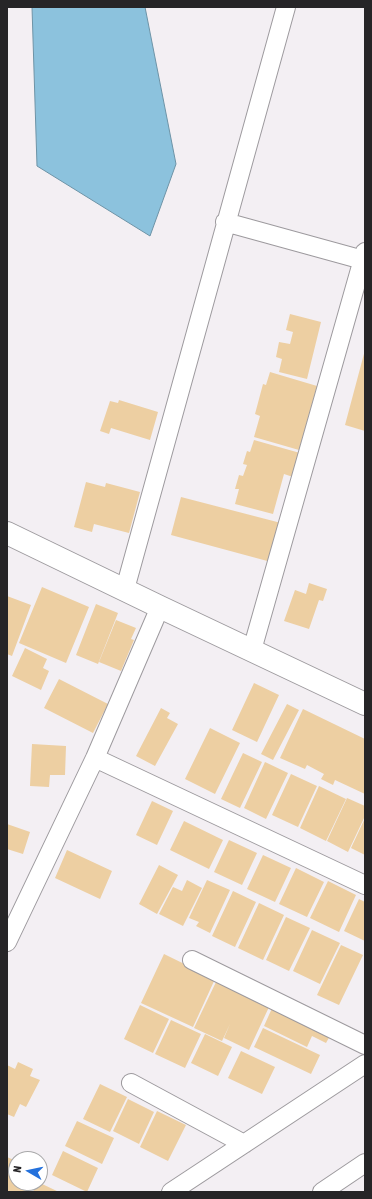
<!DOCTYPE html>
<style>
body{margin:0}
#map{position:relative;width:372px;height:1199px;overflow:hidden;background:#f3eff3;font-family:"Asap Condensed",sans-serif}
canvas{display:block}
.frame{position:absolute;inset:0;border:8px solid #262527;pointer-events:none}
.north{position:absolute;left:8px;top:1151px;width:40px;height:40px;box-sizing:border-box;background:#fff;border:1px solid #a8a8a9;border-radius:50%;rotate:279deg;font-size:11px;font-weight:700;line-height:16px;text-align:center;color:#262527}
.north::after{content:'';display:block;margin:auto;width:14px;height:18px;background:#2471dc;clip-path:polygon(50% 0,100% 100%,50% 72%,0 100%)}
</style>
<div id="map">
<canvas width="372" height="1199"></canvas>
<div class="frame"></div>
<div class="north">N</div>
</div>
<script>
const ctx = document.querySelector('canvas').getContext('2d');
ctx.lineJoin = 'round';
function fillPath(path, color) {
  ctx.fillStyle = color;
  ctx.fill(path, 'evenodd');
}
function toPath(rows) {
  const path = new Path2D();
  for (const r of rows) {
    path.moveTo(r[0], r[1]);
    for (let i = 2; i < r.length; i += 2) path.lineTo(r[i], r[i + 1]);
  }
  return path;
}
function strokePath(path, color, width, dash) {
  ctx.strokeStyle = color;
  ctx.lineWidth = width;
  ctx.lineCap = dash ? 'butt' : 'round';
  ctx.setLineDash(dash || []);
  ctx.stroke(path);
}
const water = toPath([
 [32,7,145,7,176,164,150,236,37,166,32,7]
]);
fillPath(water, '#8cc2dd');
strokePath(water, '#6d93a6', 1);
fillPath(toPath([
 [290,314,321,322,307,379,279,372,282,359,276,357,279,342,290,344,293,332,286,330],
 [365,350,365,431,345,425],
 [270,372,317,386,299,450,254,437,260,416,255,414,263,384,266,385],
 [119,400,158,412,150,440,111,428,109,434,100,431,110,401,118,403],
 [254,440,300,453,293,477,284,474,273,514,235,504,239,489,235,489,239,475,243,476,247,465,243,464,247,451,250,452],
 [86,482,105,487,106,483,140,492,129,533,94,524,92,532,74,527],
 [181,497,281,523,271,562,171,535],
 [309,583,327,589,323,601,319,600,309,629,284,621,295,590,306,594],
 [42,587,89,607,66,663,19,643],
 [7,596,31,605,12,656,7,654],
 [96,604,118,613,98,664,76,655],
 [116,620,136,628,131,639,134,640,121,671,99,662],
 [25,648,47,659,43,668,49,671,41,690,12,676],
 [59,679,108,704,93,733,44,708],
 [254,683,279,695,257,742,232,730],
 [287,704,299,710,273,760,261,754],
 [161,708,170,713,167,718,178,724,155,766,136,756],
 [303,709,365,739,365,794,335,780,333,785,321,779,324,774,307,765,305,769,280,758],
 [210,728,240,743,215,794,185,779],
 [32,744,66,746,65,775,50,775,49,787,30,786],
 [243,753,262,762,240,808,221,799],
 [265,762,288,773,266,819,244,808],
 [291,774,317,786,298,827,272,815],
 [319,786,346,799,326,841,300,828],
 [347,798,365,806,365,816,348,852,327,841],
 [152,801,173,811,157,845,136,835],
 [365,818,365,855,351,848],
 [184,821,223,840,209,869,170,850],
 [7,824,30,832,23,854,7,849],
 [229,840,257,853,242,885,214,872],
 [67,850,112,871,100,899,55,878],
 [263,855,291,868,275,902,247,889],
 [159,865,178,875,157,914,139,904],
 [296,868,324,882,307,917,279,904],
 [187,880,202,888,183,926,159,914,173,887,182,891],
 [207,880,230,890,210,933,196,926,199,922,189,918],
 [328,881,356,895,339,932,310,918],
 [233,891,256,902,235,947,212,936],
 [359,899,365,902,365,941,344,931],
 [259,903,284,915,263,960,238,948],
 [286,917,310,928,289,971,266,960],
 [312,930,340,943,320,984,293,971],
 [341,945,363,955,339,1005,317,995],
 [164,954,215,979,193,1027,141,1003],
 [216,982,269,1007,249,1050,224,1038,230,1024,222,1041,194,1028],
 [140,1005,169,1019,153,1053,124,1039],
 [273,1006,331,1034,326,1043,312,1036,307,1047,264,1026],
 [171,1020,201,1034,185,1068,155,1054],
 [263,1028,320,1055,311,1074,254,1047],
 [205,1034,232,1047,218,1076,191,1063],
 [241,1051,275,1067,262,1094,228,1078],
 [18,1062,33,1069,30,1076,40,1080,26,1107,20,1104,14,1117,7,1114,7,1065,15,1069],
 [100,1084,127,1097,110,1132,83,1119],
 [128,1099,154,1112,139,1144,113,1131],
 [157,1111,186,1125,168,1161,140,1147],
 [77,1121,114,1138,102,1164,65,1146],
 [63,1151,98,1168,87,1192,52,1175],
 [7,1157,16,1161,16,1183,31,1183,27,1192,7,1192],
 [37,1183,40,1183,59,1192,33,1192]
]), '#edcfa2');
const street = toPath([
 [225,222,363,260],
 [125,589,286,7],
 [252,650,365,252],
 [95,758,365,885],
 [7,942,95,758,160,607],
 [192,960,365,1045],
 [131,1083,244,1144],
 [171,1192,365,1064],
 [322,1192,365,1163]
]);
const secondary = toPath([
 [7,533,160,607,365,704]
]);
strokePath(street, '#9d9a9e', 20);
strokePath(secondary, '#9d9a9e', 24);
strokePath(street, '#fff', 18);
strokePath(secondary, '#fff', 22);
</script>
